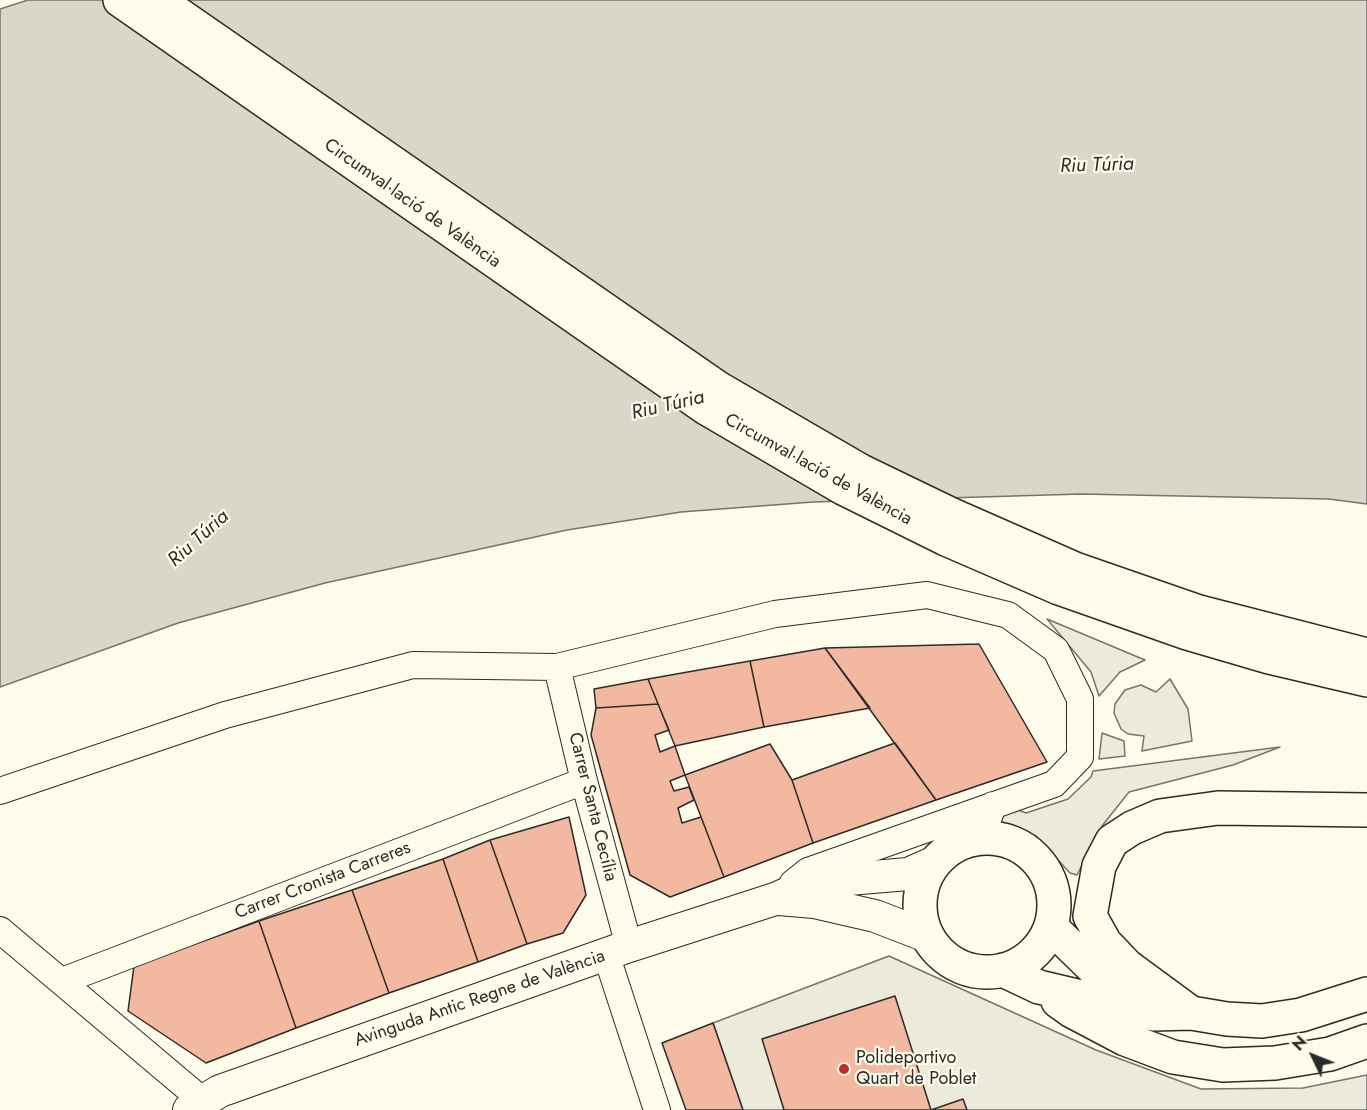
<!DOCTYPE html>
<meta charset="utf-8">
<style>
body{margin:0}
#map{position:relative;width:1367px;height:1110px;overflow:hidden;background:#fdfbea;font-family:Jost,sans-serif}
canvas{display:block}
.north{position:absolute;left:1283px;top:1026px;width:60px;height:60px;-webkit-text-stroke:4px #fdfbea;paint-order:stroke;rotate:313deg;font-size:16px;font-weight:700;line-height:24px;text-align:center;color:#2b2b2b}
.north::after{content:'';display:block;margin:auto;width:21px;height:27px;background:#2b2b2b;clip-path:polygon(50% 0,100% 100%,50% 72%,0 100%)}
</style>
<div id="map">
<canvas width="1367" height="1110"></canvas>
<div class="north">N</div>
</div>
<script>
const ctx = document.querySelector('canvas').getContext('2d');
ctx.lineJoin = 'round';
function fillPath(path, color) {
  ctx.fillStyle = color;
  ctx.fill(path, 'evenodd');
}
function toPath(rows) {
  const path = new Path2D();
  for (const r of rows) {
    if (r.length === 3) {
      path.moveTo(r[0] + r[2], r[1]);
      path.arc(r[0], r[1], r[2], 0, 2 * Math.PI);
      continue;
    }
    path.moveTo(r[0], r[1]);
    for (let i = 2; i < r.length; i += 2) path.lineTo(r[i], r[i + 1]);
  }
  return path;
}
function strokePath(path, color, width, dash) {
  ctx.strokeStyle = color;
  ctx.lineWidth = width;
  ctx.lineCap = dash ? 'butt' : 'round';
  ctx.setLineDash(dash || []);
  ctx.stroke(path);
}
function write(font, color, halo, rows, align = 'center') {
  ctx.font = font + ' Jost,sans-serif';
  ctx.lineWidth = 4.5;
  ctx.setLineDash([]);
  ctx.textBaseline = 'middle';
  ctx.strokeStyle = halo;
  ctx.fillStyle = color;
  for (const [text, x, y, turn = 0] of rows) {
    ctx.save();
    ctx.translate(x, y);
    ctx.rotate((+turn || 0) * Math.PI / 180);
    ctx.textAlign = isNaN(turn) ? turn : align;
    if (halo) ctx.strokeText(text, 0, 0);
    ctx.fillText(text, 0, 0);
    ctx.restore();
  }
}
const green = toPath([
 [1047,619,1145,660,1120,672,1099,696,1091,672,1047,619],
 [1170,679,1188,709,1192,741,1142,751,1144,736,1128,734,1121,729,1114,713,1115,704,1125,690,1141,685,1156,692,1170,679],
 [1102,733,1124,741,1125,756,1099,759,1102,733],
 [1280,747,1233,765,1129,792,1102,826,1077,875,1070,873,1036,836,995,821,1015,809,1026,813,1068,799,1091,777,1093,771,1280,747],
 [889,956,1096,1050,1201,1089,1303,1088,1367,1075,1367,1110,743,1110,713,1023,889,956]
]);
fillPath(green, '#ecebdb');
strokePath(green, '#74746e', 1.5);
const water = toPath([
 [28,0,1367,0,1367,504,1329,499,1081,494,813,502,681,512,567,530,325,583,178,623,0,687,0,9,28,0]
]);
fillPath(water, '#d8d7c9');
strokePath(water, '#74746e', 1.5);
const building = toPath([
 [979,644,1047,762,936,800,825,648,979,644],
 [825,648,870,708,764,727,750,661,825,648],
 [750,661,764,727,675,746,648,679,750,661],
 [648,679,658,704,596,708,594,689,648,679],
 [658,704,669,730,655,735,660,752,675,746,685,775,670,781,674,791,689,787,694,800,678,808,682,823,701,817,724,877,670,897,630,875,591,735,596,708,658,704],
 [895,743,936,800,813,843,792,780,895,743],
 [770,744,792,780,813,843,724,877,685,775,770,744],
 [569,817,586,895,563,933,527,944,490,840,569,817],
 [490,840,527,944,478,962,443,859,490,840],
 [443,859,478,962,389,993,352,890,443,859],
 [352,890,389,993,296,1028,259,921,352,890],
 [259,921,296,1028,206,1063,128,1011,134,966,259,921],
 [895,996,931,1110,963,1099,967,1110,784,1110,762,1039,895,996],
 [713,1023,743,1110,686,1110,662,1043,713,1023]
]);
fillPath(building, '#f2b8a0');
strokePath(building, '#2b2b2b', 1.5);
const minor = toPath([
 [557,667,584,781,629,946],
 [0,791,225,715,413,665,557,667,775,614,927,595,1008,615,1056,650,1080,699,1080,757,1054,784,808,871,793,883],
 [982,838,993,805],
 [0,930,203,1101],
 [606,954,657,1110],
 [62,981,584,781]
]);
const tertiary = toPath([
 [779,899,814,902,875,916,927,936],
 [189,1110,220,1091,629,946,775,899,813,882,908,874,935,862]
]);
const secondary = toPath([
 [987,905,67],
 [1051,927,1095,970,1142,994],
 [1003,970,1039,987,1153,1014,1191,1013,1227,1019,1262,1021,1301,1015,1367,994],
 [1058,1001,1072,1011,1125,1039,1173,1057,1223,1065,1275,1063,1330,1054,1367,1041],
 [1191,1013,1127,966,1105,943,1090,916,1099,866,1112,841,1132,828,1160,816,1218,808,1367,810]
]);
const trunk = toPath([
 [158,0,718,388,861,471,950,514,1075,569,1199,612,1367,655]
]);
const motorway = toPath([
 [120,0,706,408,843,488,946,539,1059,588,1187,633,1269,657,1367,680]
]);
strokePath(minor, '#2b2b2b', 28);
strokePath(tertiary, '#2b2b2b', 34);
strokePath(secondary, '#2b2b2b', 36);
strokePath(trunk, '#2b2b2b', 36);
strokePath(motorway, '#2b2b2b', 36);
strokePath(minor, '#fdfbea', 26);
strokePath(tertiary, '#fdfbea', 32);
strokePath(secondary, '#fdfbea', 33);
strokePath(trunk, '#fdfbea', 33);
strokePath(motorway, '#fdfbea', 33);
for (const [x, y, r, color] of [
 [844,1069,6,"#c62828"]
]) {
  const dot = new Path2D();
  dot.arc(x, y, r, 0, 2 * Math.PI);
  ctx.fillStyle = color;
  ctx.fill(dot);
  strokePath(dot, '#fdfbea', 2);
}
write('18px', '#2b2b2b', '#fdfbea', [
 ["Circumval·lació de València",412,204,35],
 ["Circumval·lació de València",818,470,29],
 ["Carrer Santa Cecília",592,807,76],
 ["Carrer Cronista Carreres",323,881,-21],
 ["Avinguda Antic Regne de València",480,999,-19]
]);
write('18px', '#2b2b2b', '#fdfbea', [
 ["Polideportivo",856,1059],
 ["Quart de Poblet",856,1080]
], 'left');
write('italic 20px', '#2b2b2b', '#fdfbea', [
 ["Riu Túria",1097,166,-2],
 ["Riu Túria",668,406,-13],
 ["Riu Túria",199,539,-42]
]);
</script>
